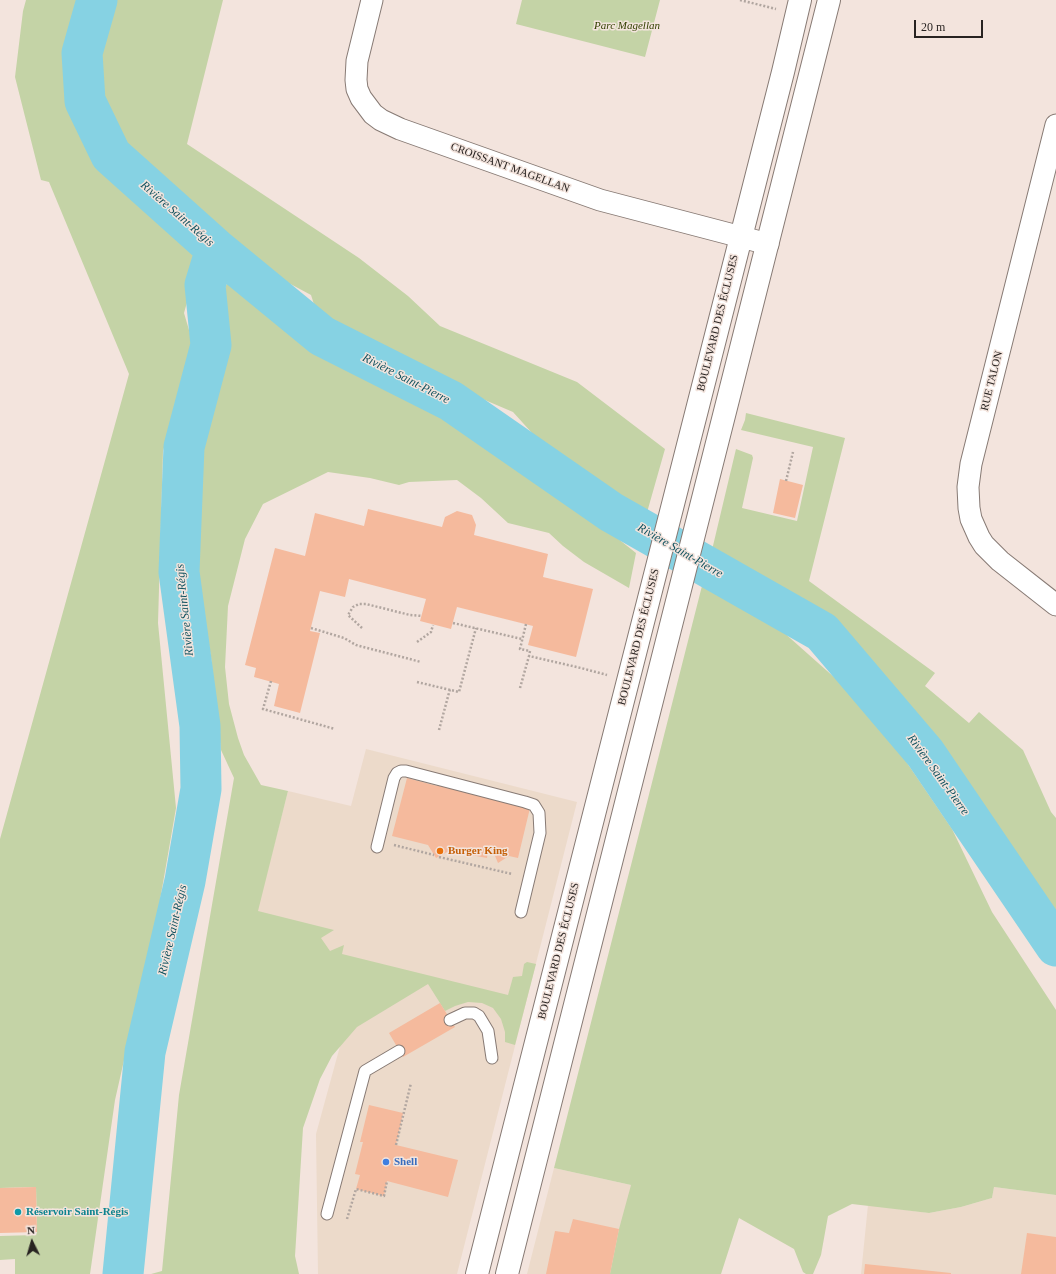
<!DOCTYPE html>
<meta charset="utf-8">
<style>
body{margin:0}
#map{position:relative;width:1056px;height:1274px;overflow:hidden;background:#f3e4dd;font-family:Georgia,serif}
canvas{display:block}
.north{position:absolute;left:12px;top:1222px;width:40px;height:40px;-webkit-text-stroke:3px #f3e4dd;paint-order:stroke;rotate:355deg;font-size:11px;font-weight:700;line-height:16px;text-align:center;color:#282321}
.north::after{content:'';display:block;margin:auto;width:14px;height:18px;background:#282321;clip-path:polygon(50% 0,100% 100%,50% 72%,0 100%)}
.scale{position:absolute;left:914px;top:20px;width:69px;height:18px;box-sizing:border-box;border:2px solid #282321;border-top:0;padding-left:5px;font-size:12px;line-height:14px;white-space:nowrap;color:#282321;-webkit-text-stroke:3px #f3e4dd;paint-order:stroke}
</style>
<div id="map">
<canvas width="1056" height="1274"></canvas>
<div class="north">N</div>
<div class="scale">20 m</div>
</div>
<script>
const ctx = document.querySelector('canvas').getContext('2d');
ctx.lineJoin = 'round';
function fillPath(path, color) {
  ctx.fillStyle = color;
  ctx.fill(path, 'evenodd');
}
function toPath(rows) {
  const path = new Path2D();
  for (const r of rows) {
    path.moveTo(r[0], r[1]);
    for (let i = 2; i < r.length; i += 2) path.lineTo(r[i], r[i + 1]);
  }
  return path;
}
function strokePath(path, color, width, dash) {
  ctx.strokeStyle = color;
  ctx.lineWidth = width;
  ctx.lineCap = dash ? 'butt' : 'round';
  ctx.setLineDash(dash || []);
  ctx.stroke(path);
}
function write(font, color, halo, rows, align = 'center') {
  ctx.font = font + ' Georgia,serif';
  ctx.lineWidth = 3;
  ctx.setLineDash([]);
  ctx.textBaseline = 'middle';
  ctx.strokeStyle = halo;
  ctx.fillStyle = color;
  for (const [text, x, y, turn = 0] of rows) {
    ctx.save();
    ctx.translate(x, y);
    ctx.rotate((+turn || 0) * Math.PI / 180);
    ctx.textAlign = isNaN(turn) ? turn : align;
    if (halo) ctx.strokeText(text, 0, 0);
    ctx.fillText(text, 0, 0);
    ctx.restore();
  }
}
fillPath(toPath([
 [366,749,577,802,457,1274,318,1274,316,1134,363,962,251,935,288,791,351,806],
 [554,1168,631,1185,614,1274,527,1274],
 [994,1187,1056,1195,1056,1274,861,1274,868,1205,929,1213,961,1207,992,1198]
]), '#ecdaca');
fillPath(toPath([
 [26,0,84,0,72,45,69,80,78,123,97,164,200,256,184,313,194,347,163,451,158,623,176,808,159,906,115,1100,90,1274,15,1274,15,1259,0,1260,0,1236,36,1235,37,1232,36,1187,0,1188,0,839,129,374,49,182,41,180,15,77,23,11],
 [106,0,223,0,187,144,359,258,408,296,440,326,577,382,665,449,646,516,580,480,551,454,513,412,398,363,366,343,351,340,332,333,320,323,311,295,255,265,236,249,219,232,148,175,121,141,94,82,92,59,96,35],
 [522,0,660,0,645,57,516,24],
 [237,272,295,323,338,355,374,376,425,397,481,439,541,480,602,526,636,553,629,588,584,562,563,546,549,533,508,523,481,498,457,480,409,482,399,485,370,478,328,472,263,504,245,539,228,606,225,667,229,704,238,738,244,755,261,785,288,791,258,911,334,930,321,938,330,951,344,945,342,954,508,995,513,977,522,976,524,964,527,962,536,964,515,1045,505,1042,505,1032,501,1019,493,1008,482,1003,468,1002,455,1006,445,1011,428,984,357,1027,332,1056,320,1079,303,1128,295,1256,299,1274,151,1274,162,1271,179,1095,234,778,221,750,211,657,197,575,193,496,201,447,216,398,225,356,226,314,225,288,228,281],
 [746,413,845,438,809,581,935,673,925,686,969,723,979,712,1023,750,1051,812,1056,818,1056,945,1011,878,963,795,909,721,849,653,786,602,712,550,736,449,752,455,753,458,742,508,797,521,813,447,741,430,745,420],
 [704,578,737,597,781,630,844,686,901,754,952,829,992,912,1056,1010,1056,1195,994,1187,992,1198,961,1207,929,1213,852,1204,828,1216,821,1255,813,1274,806,1274,803,1272,794,1249,739,1218,721,1274,610,1274,619,1229,631,1185,554,1168]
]), '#c4d3a6');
strokePath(toPath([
 [97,0,82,53,85,101,111,155,216,249,205,285,211,345,184,447,179,572,200,726,201,789,185,881,145,1052,123,1274],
 [216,249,322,336,451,401,611,512,822,632,925,753,1056,946]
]), '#86d2e3', 41);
fillPath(toPath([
 [780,479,803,485,795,518,773,513],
 [368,509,442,527,445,517,457,511,472,515,476,525,474,535,548,554,543,577,593,589,576,657,528,645,533,626,457,607,451,629,420,621,426,599,349,579,345,597,320,591,310,631,320,633,300,713,274,706,279,684,254,677,256,668,245,665,275,548,305,556,315,513,364,526],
 [407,778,437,786,439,779,463,785,461,791,530,808,518,858,509,856,498,863,493,851,488,850,487,858,449,851,436,858,428,845,392,836],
 [440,1003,455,1027,403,1057,389,1033],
 [369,1105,403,1113,396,1145,458,1160,448,1197,387,1181,384,1196,356,1189,360,1175,355,1174,363,1142,360,1142],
 [36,1187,37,1232,0,1233,0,1188],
 [573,1219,619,1229,610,1274,546,1274,555,1231,569,1233],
 [1027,1233,1056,1237,1056,1274,1021,1274],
 [865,1264,951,1273,951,1274,864,1274]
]), '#f5ba9d');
const service = toPath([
 [377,847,394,778,397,773,401,771,406,771,525,802,534,805,539,813,540,833,521,912],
 [450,1020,465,1013,474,1013,479,1016,488,1031,492,1058],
 [327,1214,365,1071,399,1051]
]);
const minor = toPath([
 [372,0,357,61,356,80,357,89,361,98,373,114,381,120,400,129,600,200,768,244],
 [1056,125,971,464,968,487,969,508,971,519,979,537,984,545,1000,561,1056,605]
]);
const tertiary = toPath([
 [477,1274,783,72,800,0],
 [507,1274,829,0]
]);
strokePath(service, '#877a74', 13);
strokePath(minor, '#877a74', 23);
strokePath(tertiary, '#877a74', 24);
strokePath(toPath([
 [740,0,776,9],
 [786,481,793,452],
 [453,623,522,639],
 [526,624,520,649,530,651,529,656],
 [311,628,344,638,356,645,421,662],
 [362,628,348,615,353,607,359,604,366,604,410,615,422,616],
 [417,642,431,632,433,625],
 [271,681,263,709,335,729],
 [417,682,459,692,476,628],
 [520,688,529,656,581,668,607,675],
 [439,730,450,689],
 [394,845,434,855],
 [439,857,512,874],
 [396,1145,411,1083],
 [347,1219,356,1189,384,1196,387,1181]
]), '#b1a6a0', 2.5, [2, 2]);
strokePath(service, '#fff', 11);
strokePath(minor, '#fff', 21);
strokePath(tertiary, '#fff', 22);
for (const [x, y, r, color] of [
 [440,851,4,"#e8710a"],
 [386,1162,4,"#3f7fe0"],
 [18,1212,4,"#0f9aa8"]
]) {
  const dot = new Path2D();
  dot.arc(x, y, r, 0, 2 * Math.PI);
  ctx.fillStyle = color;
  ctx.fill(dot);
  strokePath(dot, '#f3e4dd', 1.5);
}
write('italic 11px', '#324000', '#f3e4dd', [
 ["Parc Magellan",627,26]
]);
write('11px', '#282321', '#f3e4dd', [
 ["CROISSANT MAGELLAN",510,168,20],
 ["BOULEVARD DES ÉCLUSES",718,323,-76],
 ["RUE TALON",992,381,-76],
 ["BOULEVARD DES ÉCLUSES",639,637,-76],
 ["BOULEVARD DES ÉCLUSES",559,951,-76]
]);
write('bold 11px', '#c56008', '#f3e4dd', [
 ["Burger King",448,851]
], 'left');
write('bold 11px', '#366cbe', '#f3e4dd', [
 ["Shell",394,1162]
], 'left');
write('bold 11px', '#0d838f', '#f3e4dd', [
 ["Réservoir Saint-Régis",26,1212]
], 'left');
write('italic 12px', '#10525f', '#f3e4dd', [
 ["Rivière Saint-Régis",177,214,41],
 ["Rivière Saint-Pierre",406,379,27],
 ["Rivière Saint-Pierre",680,551,30],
 ["Rivière Saint-Régis",185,610,-96],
 ["Rivière Saint-Pierre",938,775,54],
 ["Rivière Saint-Régis",173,930,-77]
]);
</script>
